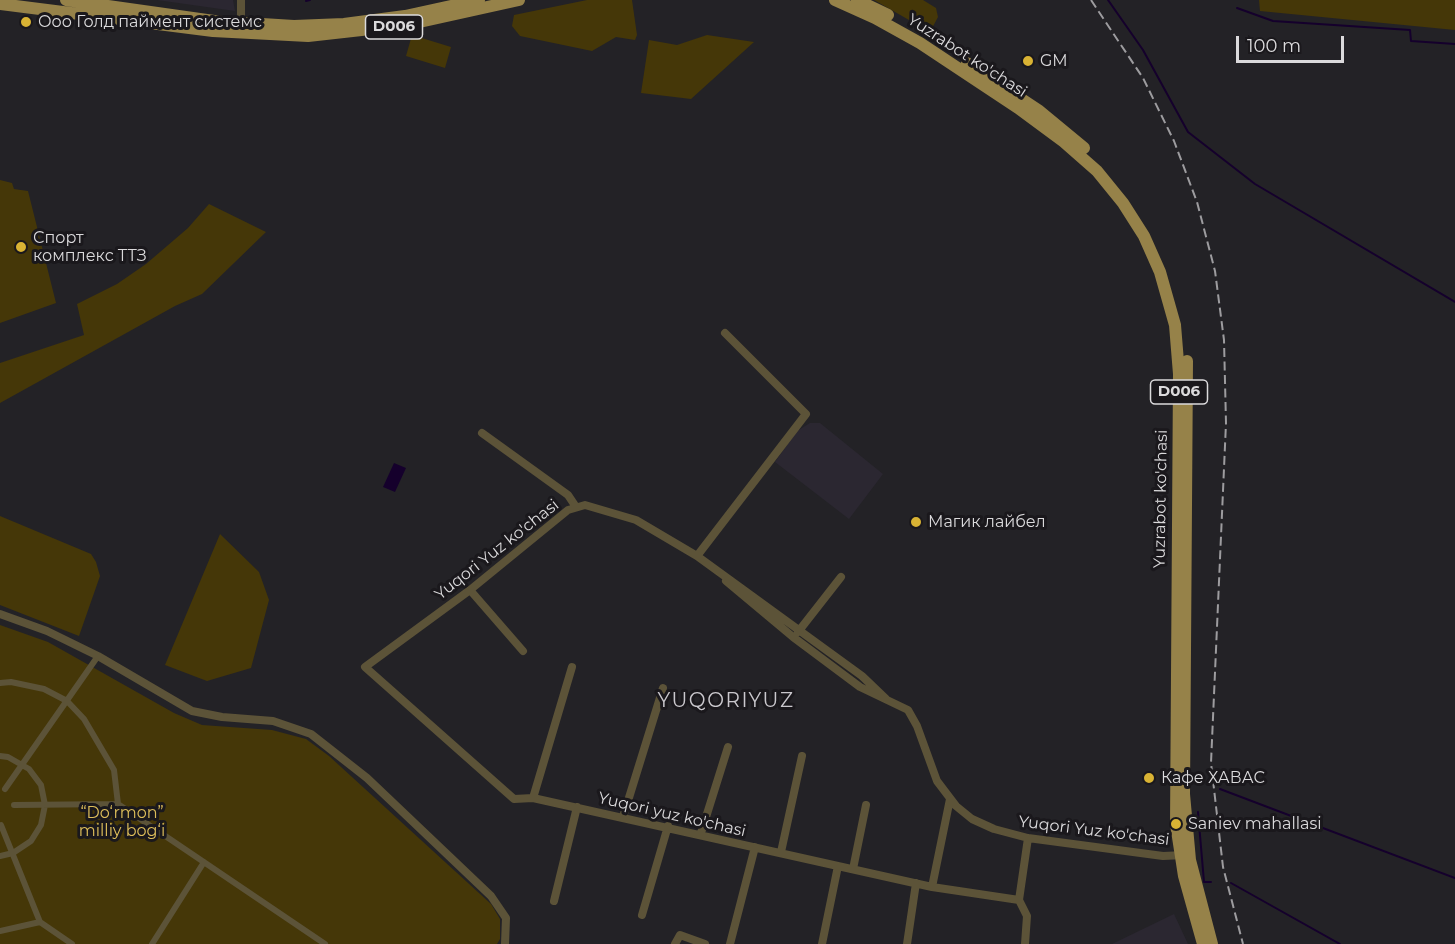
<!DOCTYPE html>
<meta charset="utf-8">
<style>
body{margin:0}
#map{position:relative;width:1455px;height:944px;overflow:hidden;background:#232226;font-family:Montserrat,sans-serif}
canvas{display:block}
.scale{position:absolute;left:1236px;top:36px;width:108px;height:27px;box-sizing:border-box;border:3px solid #dbdadc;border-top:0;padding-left:8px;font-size:18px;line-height:21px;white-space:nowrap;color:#dbdadc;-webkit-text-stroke:4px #1a181c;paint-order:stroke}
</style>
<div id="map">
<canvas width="1455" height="944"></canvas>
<div class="scale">100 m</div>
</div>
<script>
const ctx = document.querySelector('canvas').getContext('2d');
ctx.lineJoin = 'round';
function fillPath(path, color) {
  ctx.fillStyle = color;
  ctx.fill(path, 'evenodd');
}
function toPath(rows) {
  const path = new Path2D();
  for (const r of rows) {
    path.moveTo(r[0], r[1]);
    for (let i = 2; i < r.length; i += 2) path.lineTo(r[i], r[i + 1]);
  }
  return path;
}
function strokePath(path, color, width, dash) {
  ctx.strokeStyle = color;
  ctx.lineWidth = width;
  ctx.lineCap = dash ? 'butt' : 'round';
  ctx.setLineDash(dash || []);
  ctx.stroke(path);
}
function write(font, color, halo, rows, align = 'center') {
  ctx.font = font + ' Montserrat,sans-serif';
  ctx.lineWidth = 6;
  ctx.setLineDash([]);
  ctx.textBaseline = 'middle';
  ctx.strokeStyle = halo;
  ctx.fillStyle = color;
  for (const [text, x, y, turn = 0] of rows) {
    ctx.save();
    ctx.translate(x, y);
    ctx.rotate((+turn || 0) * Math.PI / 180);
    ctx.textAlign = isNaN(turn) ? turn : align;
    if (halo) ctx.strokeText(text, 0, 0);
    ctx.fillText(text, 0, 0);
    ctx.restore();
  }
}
fillPath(toPath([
 [157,0,233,0,235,11],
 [810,423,820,423,883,474,849,519,775,462,797,431],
 [1174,914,1188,944,1112,944]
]), '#2b2731');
fillPath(toPath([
 [587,0,632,0,637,35,635,40,616,37,592,51,520,36,512,26,514,15],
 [874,0,923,0,936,8,938,17,930,32],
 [1259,0,1455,0,1455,30,1260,11],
 [412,35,451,47,445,68,406,56],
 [707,35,754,42,691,99,641,93,649,40,677,45],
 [0,180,12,183,14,189,28,191,56,303,0,323],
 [209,204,266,232,202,294,175,306,0,403,0,363,84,335,77,304,117,284,146,264,188,228],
 [0,516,91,554,96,562,100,576,79,636,0,605],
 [220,534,259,572,269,600,251,668,207,681,165,665],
 [0,625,48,642,174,713,202,725,272,730,306,739,329,756,491,904,500,919,500,939,497,944,0,944]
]), '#453708');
fillPath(toPath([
 [394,463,406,468,395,492,383,487]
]), '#15002c');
strokePath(toPath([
 [1108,0,1143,50,1188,132,1255,184,1455,302],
 [306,1,310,0],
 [1237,8,1273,21,1410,30,1411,41,1455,44],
 [1220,789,1455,878],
 [1198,812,1204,882,1211,882],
 [1231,883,1340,944]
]), '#15002c', 2);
strokePath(toPath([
 [0,683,11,682,44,689,67,701,84,719,114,770,118,804],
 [0,756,8,757,29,769,41,785,45,805,41,825,31,841,13,853,0,856],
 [5,789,98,656],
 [14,805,118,804,325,944],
 [1,825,40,922,72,944],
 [0,931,40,922],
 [152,944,204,862]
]), '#5c5338', 6);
strokePath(toPath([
 [241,0,241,24],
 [482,433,568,495,576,507],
 [697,556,806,414,725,333],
 [726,581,793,637,860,687,908,710,917,726,937,781,956,806,972,819,994,829,1028,838,1163,856,1185,855],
 [470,590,523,651],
 [0,614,47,631,98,656,192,711,222,717,273,721,311,734,367,778,491,896,506,918,505,944],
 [798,632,841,577],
 [886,699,862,676,697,556,636,520,585,505,568,510,470,590,365,667,514,799,533,798,932,887,1019,900],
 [533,798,572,667],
 [623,817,663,688],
 [701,833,728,747],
 [781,852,802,756],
 [853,869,866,805],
 [932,887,950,799],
 [554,901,577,807],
 [642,915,668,826],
 [675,944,680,935,705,944],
 [730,944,755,847],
 [822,944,838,866],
 [907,944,916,883],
 [1025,944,1027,916,1019,900,1028,838]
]), '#5c5338', 8);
strokePath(toPath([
 [66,0,214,21,294,26,344,24,405,16,479,0],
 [835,0,875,18,920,43,1018,108,1064,142,1097,171,1123,203,1144,236,1160,272,1175,325,1179,374,1176,824,1184,876,1203,944],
 [857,0,888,15],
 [0,4,213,31,308,36,406,25,519,0],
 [967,63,1038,110,1084,148],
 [1187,361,1184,794,1190,860,1212,944]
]), '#968249', 12);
strokePath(toPath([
 [1091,0,1143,78,1174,141,1197,202,1215,271,1224,340,1226,423,1211,763,1223,867,1243,944]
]), '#9d9c9f', 2, [9, 4.5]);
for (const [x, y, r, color] of [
 [26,22,6,"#d9b334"],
 [1028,61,6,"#d9b334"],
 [21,247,6,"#d9b334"],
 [916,522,6,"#d9b334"],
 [1149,778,6,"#d9b334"],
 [1176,824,6,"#d9b334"]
]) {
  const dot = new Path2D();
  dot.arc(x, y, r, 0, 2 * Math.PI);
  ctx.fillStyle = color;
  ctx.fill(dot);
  strokePath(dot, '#1a181c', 2);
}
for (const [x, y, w] of [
 [394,27,57],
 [1179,392,57]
]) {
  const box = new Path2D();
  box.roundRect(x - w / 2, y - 12, w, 24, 4.5);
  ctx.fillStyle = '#1a181c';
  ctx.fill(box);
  strokePath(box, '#dbdadc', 1.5);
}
write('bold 15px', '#dbdadc', null, [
 ["D006",394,27],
 ["D006",1179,392]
]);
write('16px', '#dbdadc', '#1a181c', [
 ["Ооо Голд паймент системс",38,22],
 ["GM",1040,61],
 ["Спорт",33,238],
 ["комплекс ТТЗ",33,256],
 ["Магик лайбел",928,522],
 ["Кафе ХАВАС",1161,778],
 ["Saniev mahallasi",1188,824]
], 'left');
write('16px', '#dbdadc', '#1a181c', [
 ["Yuzrabot ko'chasi",967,56,33],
 ["Yuzrabot ko'chasi",1161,499,-89],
 ["Yuqori Yuz ko'chasi",497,550,-38],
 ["Yuqori yuz ko'chasi",672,815,13],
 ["Yuqori Yuz ko'chasi",1094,831,7]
]);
write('16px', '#debe5a', '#1a181c', [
 ["“Do‘rmon”",122,813],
 ["milliy bog‘i",122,831]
]);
ctx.letterSpacing = '1.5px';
write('20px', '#cac8cd', '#1a181c', [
 ["YUQORIYUZ",726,701]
]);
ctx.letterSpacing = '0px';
</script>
